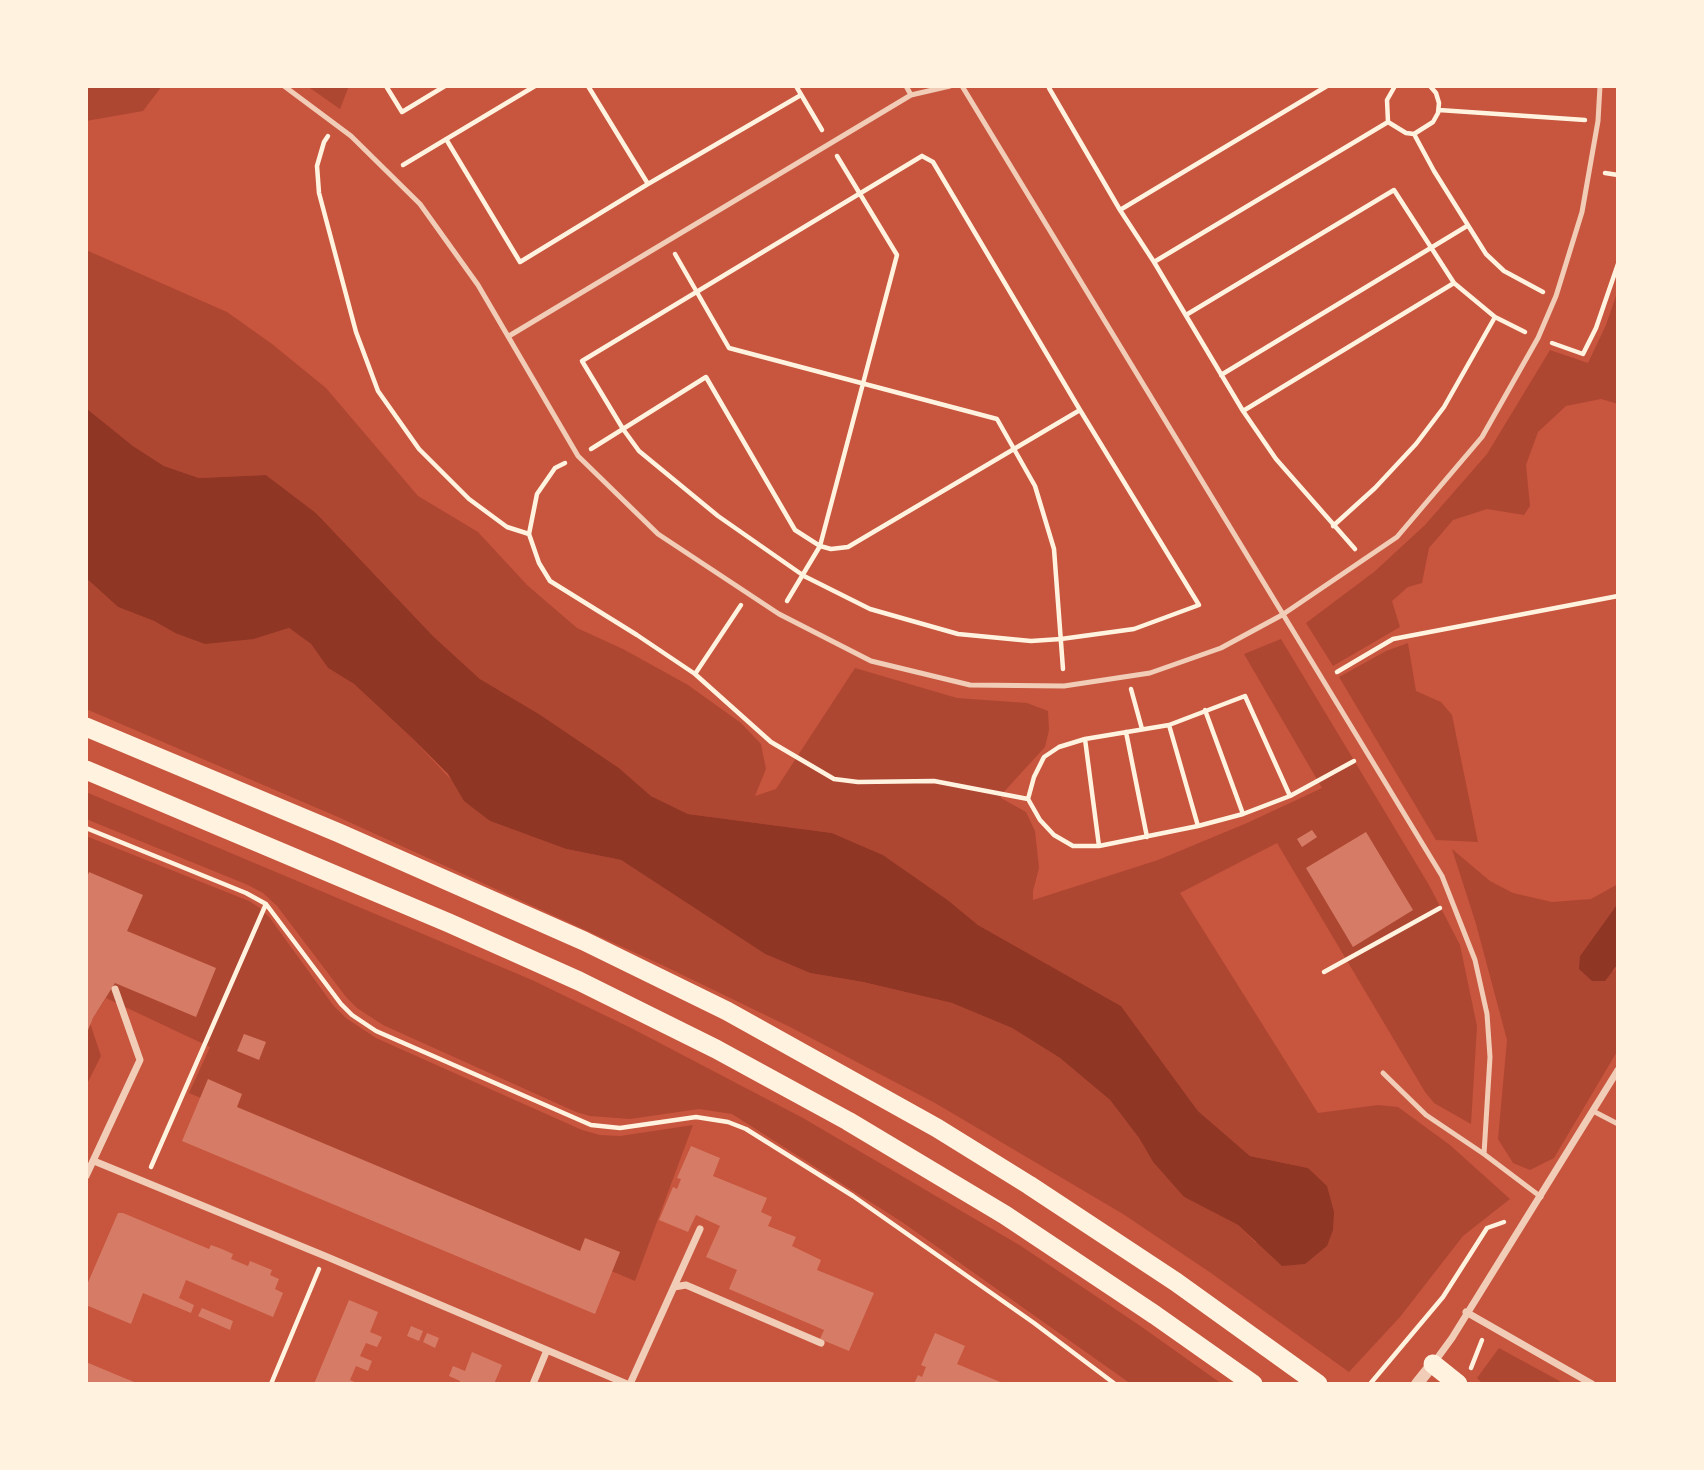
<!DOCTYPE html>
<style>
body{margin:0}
#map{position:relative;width:1704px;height:1470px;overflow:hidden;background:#c8553d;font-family:"PT Sans Narrow",sans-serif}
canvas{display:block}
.frame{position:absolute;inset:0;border:88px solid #fff3e0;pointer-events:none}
</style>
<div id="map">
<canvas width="1704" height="1470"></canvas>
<div class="frame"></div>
</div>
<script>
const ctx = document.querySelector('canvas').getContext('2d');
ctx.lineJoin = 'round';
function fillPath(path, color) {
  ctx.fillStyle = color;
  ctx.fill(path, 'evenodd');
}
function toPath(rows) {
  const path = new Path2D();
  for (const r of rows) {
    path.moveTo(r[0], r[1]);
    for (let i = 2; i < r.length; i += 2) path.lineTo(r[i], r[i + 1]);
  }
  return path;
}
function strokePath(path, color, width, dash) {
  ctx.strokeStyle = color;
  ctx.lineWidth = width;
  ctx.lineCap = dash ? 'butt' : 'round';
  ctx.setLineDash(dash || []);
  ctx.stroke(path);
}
fillPath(toPath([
 [86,86,162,86,143,111,86,121],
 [307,86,349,86,340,109],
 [86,250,227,312,272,344,326,388,418,496,478,532,527,585,577,628,623,649,688,685,741,723,761,744,766,769,755,796,776,789,855,668,957,698,1027,703,1048,711,1049,730,1045,747,1001,795,1001,798,1026,812,1035,831,1039,868,1033,891,1033,900,1158,860,1247,823,1322,788,1244,654,1281,639,1429,885,1460,945,1477,1026,1471,1124,1434,1103,1425,1092,1277,843,1180,893,1318,1113,1378,1105,1398,1107,1450,1145,1510,1199,1463,1236,1400,1317,1349,1372,1211,1273,1123,1214,935,1103,790,1027,662,965,338,817,86,709,86,578,118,607,154,621,175,633,254,639,289,628,311,644,328,668,354,684,411,737,490,821,566,849,621,860,765,954,810,973,863,982,952,1003,1012,1028,1060,1058,1110,1100,1139,1138,1153,1162,1184,1197,1238,1225,1256,1243,1308,1168,1250,1156,1198,1111,1121,1006,978,925,949,901,883,855,832,833,688,814,651,796,619,768,539,714,480,679,434,637,316,513,266,475,199,478,164,466,133,446,86,408],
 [1618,290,1618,404,1601,399,1566,406,1538,432,1526,465,1530,506,1524,515,1487,509,1453,520,1429,548,1422,583,1408,587,1392,601,1400,627,1333,666,1306,623,1374,572,1425,525,1487,454,1550,350,1588,363,1606,325],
 [1408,643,1416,691,1441,702,1452,715,1478,842,1436,840,1339,677,1386,651],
 [86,792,532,980,631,1028,803,1118,1021,1246,1139,1325,1222,1384,1131,1384,902,1222,732,1114,699,1109,630,1119,590,1116,576,1112,383,1025,357,1008,346,997,277,906,263,893,248,885,86,819],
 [86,836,249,901,260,908,270,918,333,1005,346,1018,376,1038,582,1130,600,1135,620,1136,693,1125,635,1281,189,1093,210,1047,106,998,90,1023,101,1056,86,1086],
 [1452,849,1490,881,1513,893,1552,902,1591,899,1618,884,1618,903,1580,956,1614,971,1618,964,1618,1050,1554,1158,1530,1170,1513,1163,1498,1139,1507,1040,1476,924],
 [1499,1348,1565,1384,1483,1384,1477,1378]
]), '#ae4732');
fillPath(toPath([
 [86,408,133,446,164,466,199,478,266,475,316,513,434,637,480,679,539,714,619,768,651,796,688,814,832,833,883,855,949,901,978,925,1121,1006,1198,1111,1250,1156,1308,1168,1327,1186,1334,1212,1333,1230,1327,1246,1305,1264,1282,1266,1238,1225,1184,1197,1153,1162,1139,1138,1110,1100,1060,1058,1012,1028,952,1003,863,982,810,973,765,954,621,860,566,849,490,821,464,801,448,774,411,737,354,684,328,668,311,644,289,628,254,639,205,644,175,633,154,621,118,607,86,578],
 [1618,903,1618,964,1605,981,1592,981,1579,969,1580,956]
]), '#8f3625');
fillPath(toPath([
 [1312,830,1317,837,1302,847,1297,839],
 [1366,832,1413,910,1353,947,1306,868],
 [89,872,143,895,127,931,216,968,196,1017,115,983,93,1018,86,1035,86,880],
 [244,1034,266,1042,259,1060,237,1051],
 [208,1079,242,1094,237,1107,580,1251,585,1238,620,1252,595,1314,182,1141],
 [691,1146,720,1158,713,1176,767,1198,761,1212,772,1217,768,1226,796,1237,792,1246,821,1260,817,1270,874,1293,849,1351,820,1339,824,1330,729,1289,737,1270,706,1257,720,1226,696,1215,688,1232,659,1220,673,1187,677,1189,681,1179,677,1178],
 [118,1213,123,1213,209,1249,211,1245,222,1249,233,1254,231,1259,248,1266,250,1261,272,1270,270,1275,279,1279,275,1289,283,1293,273,1317,186,1280,179,1298,194,1305,191,1313,143,1293,131,1324,86,1305,86,1287],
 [349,1300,378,1312,370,1332,382,1337,377,1347,366,1343,360,1356,372,1361,368,1371,356,1366,350,1380,359,1384,314,1384],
 [202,1308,233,1321,230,1330,198,1316],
 [411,1326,423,1331,419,1341,407,1336],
 [427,1333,439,1338,435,1348,423,1342],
 [935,1333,965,1346,957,1364,1005,1384,914,1384,918,1375,922,1377,926,1367,921,1365],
 [472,1352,502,1365,494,1384,459,1384,460,1381,449,1376,453,1366,465,1371],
 [86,1362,117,1375,139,1384,86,1384]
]), '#d67c66');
strokePath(toPath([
 [386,86,402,112,445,86],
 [588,86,648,184],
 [796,86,822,130],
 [1051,86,1049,88,1120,210,1154,262,1243,411,1276,459,1355,549],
 [1395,86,1387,100,1388,122,1406,133,1414,134,1433,122,1438,113,1439,103,1436,93,1430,86],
 [1439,110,1585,120],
 [1414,134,1434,171,1486,254,1504,271,1543,292],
 [328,136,324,142,317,166,319,193,356,332,378,391,419,449,469,499,507,527,529,534],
 [446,139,520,262,648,184,801,95],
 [922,156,933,162,1080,410,1199,605,1134,629,1061,639,1031,641,958,634,870,609,804,576,718,516,639,451,623,429,582,361,922,156],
 [403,165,535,86],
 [1605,173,1618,175],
 [1120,210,1327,86],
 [675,254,729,348,997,419,1035,486,1054,549,1063,669],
 [1154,262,1388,122],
 [1186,315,1394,190,1454,283,1495,317,1525,332],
 [1552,343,1583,354,1596,328,1618,264],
 [1221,375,1467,226],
 [1243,411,1454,283],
 [591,449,706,377,795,530,820,546,831,549,848,547,1080,410],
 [565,463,555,468,537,494,529,534,539,563,550,581,637,635,695,674,771,742,834,779,858,782,934,781,1028,799],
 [1333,526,1375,488,1416,444,1444,407,1495,317],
 [787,601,820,546,897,255,837,156],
 [1337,672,1393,639,1618,596],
 [695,674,741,605],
 [1131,689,1142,729],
 [1205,710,1243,814],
 [1169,725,1198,826],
 [1126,732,1147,837],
 [1085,739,1099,846],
 [1290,796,1245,696,1169,725,1085,739,1059,747,1044,757,1034,777,1028,799,1040,820,1054,835,1073,846,1099,846,1198,826,1243,814,1290,796,1354,761],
 [86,828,246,893,266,904,341,1004,352,1015,376,1031,591,1125,620,1128,696,1117,728,1122,746,1129,853,1196,1034,1323,1115,1384],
 [1324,972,1440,908],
 [151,1167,266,904],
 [1471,1368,1482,1340],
 [271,1384,319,1269],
 [1370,1384,1443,1297,1487,1228,1504,1222]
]), '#fff3e0', 4.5);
strokePath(toPath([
 [284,86,351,136,420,204,478,285,578,456,658,534,779,614,871,661,970,685,1064,686,1150,673,1221,648,1282,615,1397,537,1482,437,1538,338,1556,296,1582,212,1598,121,1600,86],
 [906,86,911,95,950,86],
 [962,86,1442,876,1475,960,1487,1014,1490,1057,1484,1154],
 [509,336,911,95],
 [1383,1073,1426,1115,1484,1154,1541,1197],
 [1593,1111,1618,1124]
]), '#f1ccb7', 5);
strokePath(toPath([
 [94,1161,325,1256,627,1384],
 [86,1176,140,1060,115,989],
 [674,1287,686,1285,821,1343],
 [1466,1312,1592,1384],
 [1433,1364,1452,1338,1618,1070],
 [533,1384,547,1350],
 [630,1384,700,1229]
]), '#f1ccb7', 7);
strokePath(toPath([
 [1417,1384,1433,1364]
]), '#f1ccb7', 12);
strokePath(toPath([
 [86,727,339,833,584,941,727,1011,937,1128,1029,1185,1176,1282,1318,1384],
 [86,770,449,923,579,981,716,1049,848,1121,1005,1215,1155,1315,1253,1384],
 [1433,1364,1458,1384]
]), '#fff3e0', 19);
</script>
